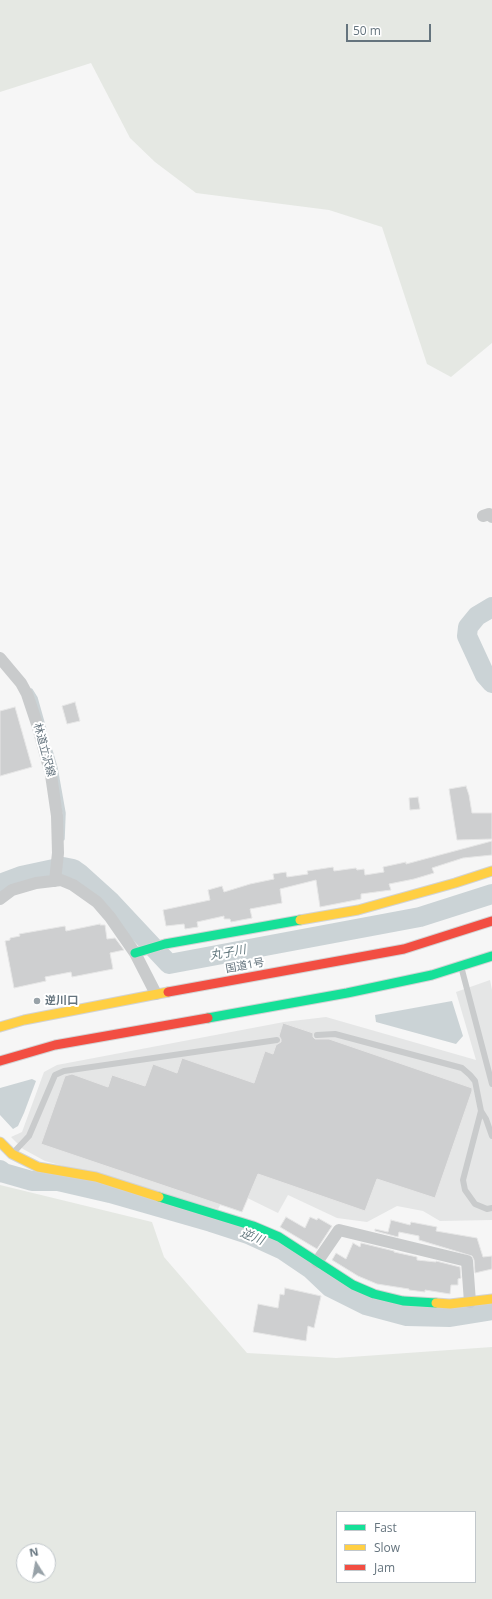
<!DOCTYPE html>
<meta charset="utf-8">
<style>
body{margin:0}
#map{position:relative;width:492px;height:1599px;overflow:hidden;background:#f6f6f6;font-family:"Open Sans",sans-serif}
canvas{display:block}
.legend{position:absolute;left:336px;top:1511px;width:140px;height:72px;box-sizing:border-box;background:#fff;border:1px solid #c1c7cb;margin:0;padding:5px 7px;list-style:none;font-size:12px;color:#65747e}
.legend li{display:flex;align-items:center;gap:8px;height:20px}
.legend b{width:20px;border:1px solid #c1c7cb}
.north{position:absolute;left:16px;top:1543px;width:40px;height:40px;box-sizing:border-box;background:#fff;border:1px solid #c1c7cb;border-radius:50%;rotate:349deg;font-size:11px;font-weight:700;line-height:16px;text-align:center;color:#65747e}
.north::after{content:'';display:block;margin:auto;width:14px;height:18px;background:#98a2a8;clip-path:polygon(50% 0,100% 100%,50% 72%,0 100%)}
.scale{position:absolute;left:346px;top:24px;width:85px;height:18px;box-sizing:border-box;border:2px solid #65747e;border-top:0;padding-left:5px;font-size:12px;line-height:14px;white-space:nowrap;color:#65747e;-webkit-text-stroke:3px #fff;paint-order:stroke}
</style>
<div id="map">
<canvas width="492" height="1599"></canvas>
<ul class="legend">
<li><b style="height:5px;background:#16e098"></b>Fast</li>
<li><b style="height:5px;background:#ffcf43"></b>Slow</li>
<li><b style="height:5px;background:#f24e42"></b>Jam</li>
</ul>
<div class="north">N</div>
<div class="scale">50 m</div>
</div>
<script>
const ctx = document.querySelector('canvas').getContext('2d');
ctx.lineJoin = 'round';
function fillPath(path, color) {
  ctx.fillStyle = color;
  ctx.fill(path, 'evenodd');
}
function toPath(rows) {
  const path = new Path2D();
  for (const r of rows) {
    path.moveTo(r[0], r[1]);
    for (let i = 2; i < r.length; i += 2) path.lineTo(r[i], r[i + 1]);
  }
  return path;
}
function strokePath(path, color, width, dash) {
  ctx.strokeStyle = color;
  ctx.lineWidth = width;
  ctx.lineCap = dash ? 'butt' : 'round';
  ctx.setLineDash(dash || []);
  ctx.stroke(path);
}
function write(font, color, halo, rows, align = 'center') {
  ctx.font = font + ' "Open Sans","Noto Sans JP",sans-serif';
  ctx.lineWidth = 4;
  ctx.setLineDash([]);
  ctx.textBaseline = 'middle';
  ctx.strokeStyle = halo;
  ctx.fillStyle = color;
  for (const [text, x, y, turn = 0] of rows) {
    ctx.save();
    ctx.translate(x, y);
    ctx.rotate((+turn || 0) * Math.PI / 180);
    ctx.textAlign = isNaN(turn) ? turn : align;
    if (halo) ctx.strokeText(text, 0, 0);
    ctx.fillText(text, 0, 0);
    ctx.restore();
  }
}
fillPath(toPath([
 [490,980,492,990,492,1220,440,1221,423,1211,397,1206,367,1222,337,1218,288,1195,278,1213,229,1189,218,1209,45,1161,23,1149,11,1137,22,1132,44,1072,57,1065,284,1022,326,1017,476,1060,456,992]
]), '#e5e6e6');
fillPath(toPath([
 [0,0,492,0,492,343,451,377,427,364,382,227,329,210,196,193,155,162,130,138,91,63,0,92],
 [0,1185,152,1222,164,1257,247,1353,336,1358,492,1347,492,1599,0,1599],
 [337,1512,475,1512,475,1582,337,1582],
 [24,1551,48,1551,48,1575,24,1575]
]), '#e5e8e3');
fillPath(toPath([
 [452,1001,463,1036,456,1044,376,1022,375,1015],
 [32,1079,36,1081,24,1113,18,1126,13,1129,0,1115,0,1088]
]), '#cbd3d6');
strokePath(toPath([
 [31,690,36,698,45,730],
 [51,751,56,768,64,813,63,839],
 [63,867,63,860]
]), '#cbd3d6', 3.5);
strokePath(toPath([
 [492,607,477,616,468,627,467,636,485,675,492,683],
 [0,884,21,876,63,867,73,869,80,874,111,902,169,964,420,917,492,894],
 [0,1170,4,1173,32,1181,58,1181,110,1193,211,1222,248,1234,283,1250,311,1269,330,1287,366,1305,407,1316,450,1317,492,1310]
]), '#cbd3d6', 20);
const building = toPath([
 [75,702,80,721,67,724,62,706,75,702],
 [15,707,32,767,0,776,0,711,15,707],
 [466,786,469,795,472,813,492,813,492,839,457,840,449,789,466,786],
 [418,797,420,809,410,810,409,798,418,797],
 [492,841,492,855,463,858,432,868,434,873,414,879,389,884,391,890,361,894,361,899,356,900,320,907,316,880,280,889,282,903,250,909,252,918,231,922,230,919,224,919,224,916,197,922,198,927,185,929,184,924,166,926,163,910,210,900,208,890,222,886,224,892,250,884,274,879,273,874,286,872,287,877,308,874,307,871,333,867,334,871,356,868,357,870,364,869,365,875,384,872,383,867,406,862,406,864,492,841],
 [100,924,100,925,105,925,107,939,115,938,124,950,110,953,113,969,72,977,71,972,45,977,46,981,14,988,5,941,10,940,10,938,20,936,19,934,65,926,66,931,100,924],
 [283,1023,313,1033,313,1037,315,1039,329,1039,472,1088,472,1091,435,1198,377,1179,365,1211,258,1174,242,1212,41,1144,65,1076,72,1074,108,1087,112,1075,145,1086,153,1064,177,1073,182,1058,254,1083,265,1051,273,1054,276,1045,281,1042,281,1039,279,1036,283,1023],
 [286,1217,305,1228,310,1217,317,1220,318,1218,332,1226,317,1249,280,1227,286,1217],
 [391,1220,410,1225,411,1222,437,1227,436,1231,477,1238,483,1257,492,1256,492,1269,475,1273,474,1260,472,1256,419,1240,419,1236,399,1232,398,1237,375,1231,375,1229,388,1232,391,1220],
 [353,1243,360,1247,361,1243,394,1251,394,1252,417,1257,417,1260,436,1262,436,1261,460,1267,461,1278,458,1279,458,1285,451,1285,450,1294,425,1290,425,1292,409,1290,409,1289,377,1284,358,1276,332,1260,336,1253,346,1259,353,1243],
 [285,1288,321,1296,314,1328,308,1326,306,1341,253,1332,258,1304,278,1308,280,1294,284,1295,285,1288]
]);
fillPath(building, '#cecfd0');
strokePath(building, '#e6e6e6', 1);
const fast = toPath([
 [135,953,165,944,300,920],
 [208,1018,347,993,432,975,492,956],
 [159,1197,253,1226,279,1237,353,1285,374,1294,403,1301,436,1303]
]);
const slow = toPath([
 [300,920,358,910,455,883,492,871],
 [0,1027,24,1020,168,992],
 [0,1142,12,1154,38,1167,96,1177,159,1197],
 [436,1303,450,1304,492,1299]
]);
const jam = toPath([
 [168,992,404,949,492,921],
 [0,1061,55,1045,208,1018]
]);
strokePath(fast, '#d2d3d4', 11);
strokePath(slow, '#d2d3d4', 11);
strokePath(jam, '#d2d3d4', 11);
strokePath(toPath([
 [462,970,492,1084],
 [317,1035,335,1034,462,1068,470,1075,475,1081,481,1111,486,1119,492,1136],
 [481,1111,463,1180,465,1190,475,1204,487,1209,492,1208],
 [13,1153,29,1136,55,1075,64,1071,277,1040]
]), '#c9cbcc', 6);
strokePath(toPath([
 [483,516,489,514,492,517],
 [0,658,21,683,27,694,37,724,51,775,57,816,58,853,55,881],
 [0,899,12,890,36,883,61,880,73,885,97,902,110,917,135,953,156,994],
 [317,1262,339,1230,467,1261,470,1302]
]), '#c9cbcc', 12);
strokePath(fast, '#16e098', 9);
strokePath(slow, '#ffcf43', 9);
strokePath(jam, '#f24e42', 9);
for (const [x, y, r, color] of [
 [37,1001,4,"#98a2a8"]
]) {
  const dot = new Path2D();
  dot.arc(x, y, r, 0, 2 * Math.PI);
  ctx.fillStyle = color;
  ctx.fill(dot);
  strokePath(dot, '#fff', 1.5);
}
write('11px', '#65747e', '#fff', [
 ["林道立沢線",44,750,75],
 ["国道1号",245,966,-10]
]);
write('bold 11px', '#65747e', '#fff', [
 ["逆川口",45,1001]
], 'left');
write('italic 12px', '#64797f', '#fff', [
 ["丸子川",228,953,-10],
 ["逆川",252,1237,22]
]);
</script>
